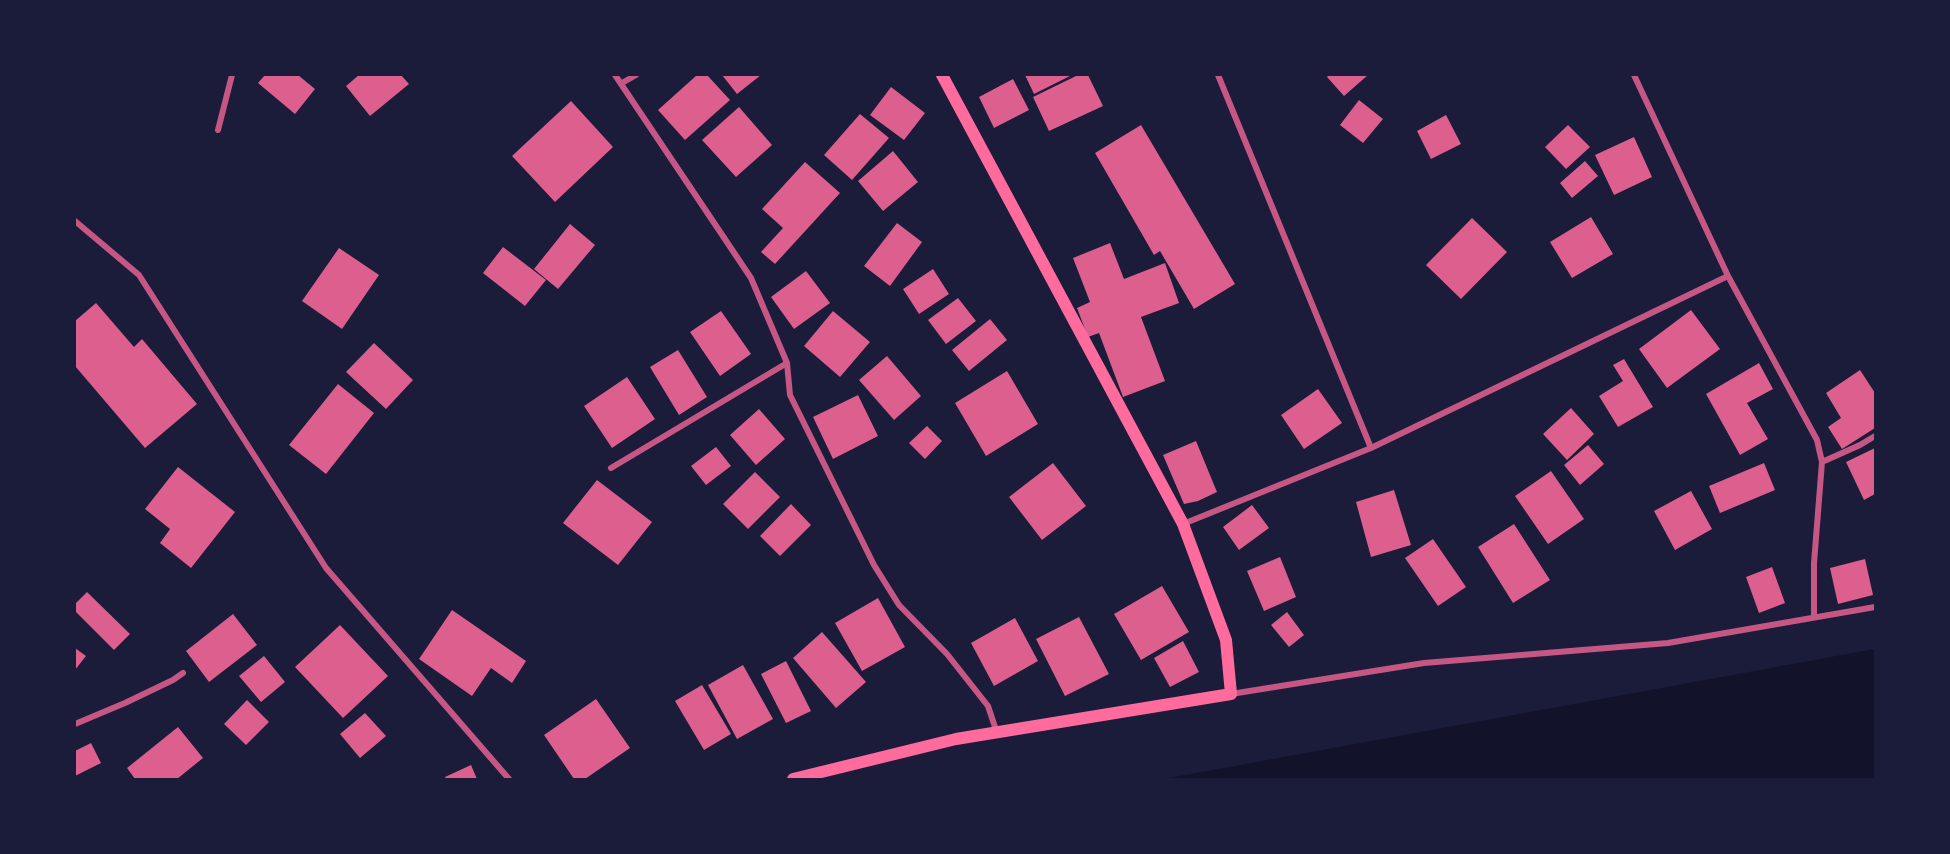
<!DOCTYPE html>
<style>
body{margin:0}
#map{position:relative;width:1950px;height:854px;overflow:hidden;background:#1b1b3a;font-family:"DejaVu Sans",sans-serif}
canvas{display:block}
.frame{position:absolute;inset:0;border:76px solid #1b1b3a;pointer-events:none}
</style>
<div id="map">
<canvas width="1950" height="854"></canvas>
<div class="frame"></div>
</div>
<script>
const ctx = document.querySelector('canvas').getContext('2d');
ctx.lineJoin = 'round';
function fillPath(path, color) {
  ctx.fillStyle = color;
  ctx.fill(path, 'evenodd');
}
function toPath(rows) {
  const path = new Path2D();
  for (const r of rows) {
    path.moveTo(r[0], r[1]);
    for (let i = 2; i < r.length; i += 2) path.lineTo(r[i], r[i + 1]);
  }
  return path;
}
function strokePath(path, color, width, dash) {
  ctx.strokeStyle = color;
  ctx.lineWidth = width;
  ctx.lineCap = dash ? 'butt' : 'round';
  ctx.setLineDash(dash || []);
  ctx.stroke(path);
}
fillPath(toPath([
 [1875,649,1875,779,1164,779]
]), '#12122b');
fillPath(toPath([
 [265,75,298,75,315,89,295,114,258,83],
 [359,75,401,75,409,84,370,116,346,86],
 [697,75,707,75,730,100,685,140,658,110],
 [722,75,761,75,737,94],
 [1025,75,1072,75,1034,94],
 [1078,75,1088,75,1103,106,1049,131,1033,97],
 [1329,75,1368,75,1344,96,1327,77],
 [1013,79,1029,110,994,128,979,97],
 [891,87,925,113,904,140,870,115],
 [1359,100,1383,119,1363,143,1340,125],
 [571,101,613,147,555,202,512,156],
 [739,107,772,145,736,177,702,140],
 [860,114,889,138,852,180,824,155],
 [1446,115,1461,144,1431,159,1417,131],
 [1141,125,1235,284,1194,309,1160,251,1154,255,1095,153],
 [1568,125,1590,147,1566,169,1545,147],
 [1634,137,1652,177,1614,195,1595,155],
 [893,151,918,182,883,211,858,181],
 [1585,161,1598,176,1572,198,1560,183],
 [805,162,840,193,775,264,761,252,783,228,762,209],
 [1591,217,1613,254,1572,278,1550,242],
 [1472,218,1507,252,1461,299,1426,265],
 [897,223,922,242,890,286,864,266],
 [570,224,595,245,558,289,534,269],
 [1110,243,1124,279,1165,263,1179,303,1141,317,1165,381,1123,397,1099,333,1088,337,1077,308,1090,302,1073,258],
 [503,247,546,280,525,306,483,273],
 [339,248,379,275,342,329,302,301],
 [933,269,949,294,919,314,903,289],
 [806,271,830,303,794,329,771,297],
 [958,298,976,321,946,344,928,320],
 [96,303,134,347,142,339,197,404,145,448,75,366,75,321],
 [1691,310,1720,349,1667,388,1639,349],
 [721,311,751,354,720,376,690,332],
 [833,311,870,342,840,377,804,346],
 [990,319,1007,340,969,371,952,350],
 [374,343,413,380,386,409,346,372],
 [678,350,707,397,679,415,650,367],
 [887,356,921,396,894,420,859,380],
 [1624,359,1653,407,1618,427,1599,396,1623,381,1613,365],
 [1759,363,1773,389,1747,403,1768,439,1740,455,1706,394],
 [1860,370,1875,393,1875,428,1842,449,1828,427,1841,418,1826,393],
 [1007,371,1038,424,986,456,955,403],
 [627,377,655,419,612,448,584,406],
 [338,384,374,413,326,474,289,445],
 [1318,389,1342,423,1304,449,1281,415],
 [858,395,878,436,833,459,813,417],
 [1571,408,1594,434,1567,460,1543,434],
 [759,409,785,439,756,465,730,435],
 [927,426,942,441,925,459,909,443],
 [1196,441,1217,492,1198,501,1184,504,1163,455],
 [1588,445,1604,464,1580,485,1564,465],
 [716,447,731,466,706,485,691,466],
 [1875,448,1875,494,1864,500,1846,462],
 [1053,463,1086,506,1042,540,1009,497],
 [1764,463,1775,490,1720,513,1709,486],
 [178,467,235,512,191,568,160,543,170,529,145,509],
 [1551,471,1584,519,1548,544,1515,496],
 [755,472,780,497,748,529,723,504],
 [597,480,652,522,618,565,563,523],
 [1394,490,1411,545,1371,557,1356,502],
 [1691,491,1712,529,1675,550,1654,511],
 [791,504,811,525,780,556,760,536],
 [1252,505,1269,528,1239,550,1223,527],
 [1514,524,1550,580,1513,603,1478,547],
 [1433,539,1466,587,1438,606,1405,558],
 [1280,557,1296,597,1264,611,1247,571],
 [1865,559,1873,595,1838,604,1830,568],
 [1772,567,1785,603,1759,613,1746,577],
 [1162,586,1189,632,1141,660,1114,614],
 [87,592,130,634,114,650,75,611,75,604],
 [878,598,905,647,862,671,835,623],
 [452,610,526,661,512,683,491,668,472,696,419,659],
 [1287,612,1304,635,1289,647,1271,625],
 [233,614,257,645,209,682,186,651],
 [1079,617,1109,674,1065,696,1036,639],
 [1015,618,1038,661,994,686,971,643],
 [340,625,388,676,343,718,295,667],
 [822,632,866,682,836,708,793,658],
 [1183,641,1199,672,1170,687,1154,658],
 [75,648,86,656,75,670],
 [264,656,285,682,261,702,239,676],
 [786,661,811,711,786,723,761,674],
 [743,665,773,719,737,739,708,685],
 [702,685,731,734,704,750,675,701],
 [596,699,630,748,585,779,574,779,544,735],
 [247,700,269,722,246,745,224,724],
 [365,713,386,736,360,758,340,734],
 [178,727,203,758,177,779,135,779,127,768],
 [91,743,101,763,75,776,75,751],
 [471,765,477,779,446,779,445,777]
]), '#dd5f8e');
strokePath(toPath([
 [615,75,751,278,787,363,790,395,874,565,899,605,947,654,988,706,997,733],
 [1218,75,1371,448],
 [622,83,636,75],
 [218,130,232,75],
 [75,221,139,275,326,568,509,779],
 [1728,276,1817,440,1822,462,1860,445,1875,436],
 [611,468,787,363],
 [1183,524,1371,448,1728,276,1634,75],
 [1814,617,1814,563,1822,462],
 [1231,694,1424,663,1668,643,1875,607],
 [75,724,125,703,173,680,183,673]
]), '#c65784', 6);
strokePath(toPath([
 [793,779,956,739,1231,694,1226,640,1183,524,942,75]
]), '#ff6b9d', 12);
</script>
